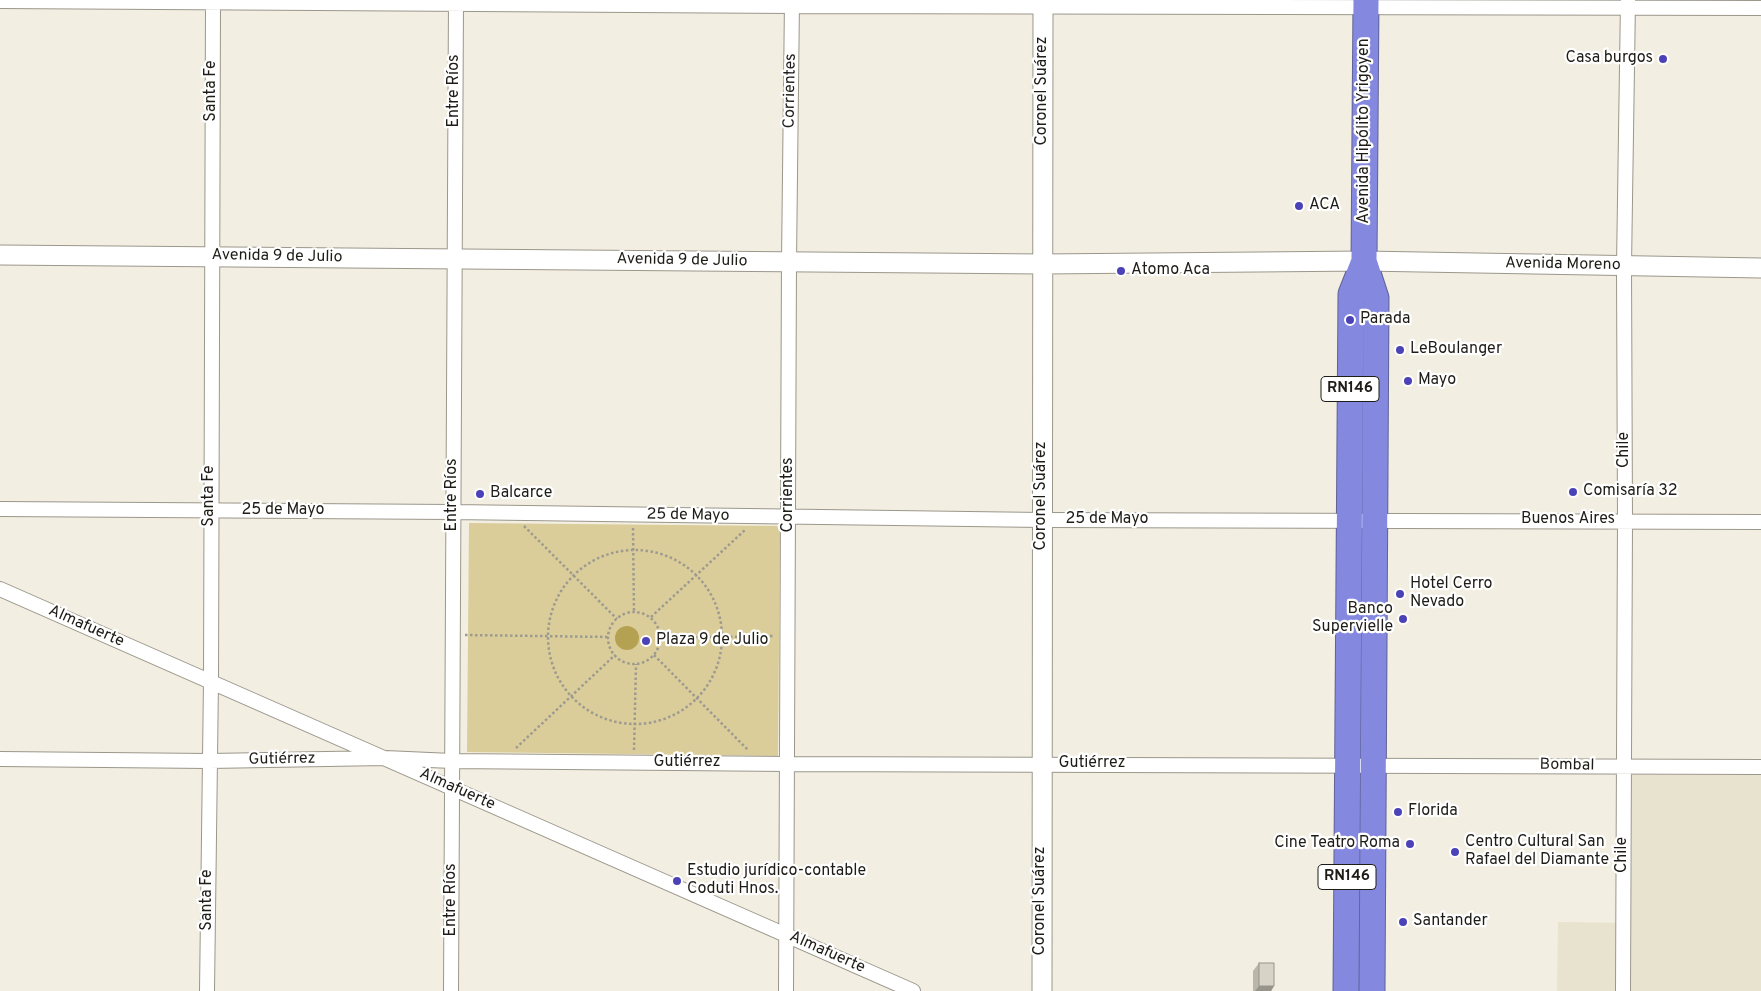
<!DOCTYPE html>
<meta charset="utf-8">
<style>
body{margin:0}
canvas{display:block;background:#f2eee1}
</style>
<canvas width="1761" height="991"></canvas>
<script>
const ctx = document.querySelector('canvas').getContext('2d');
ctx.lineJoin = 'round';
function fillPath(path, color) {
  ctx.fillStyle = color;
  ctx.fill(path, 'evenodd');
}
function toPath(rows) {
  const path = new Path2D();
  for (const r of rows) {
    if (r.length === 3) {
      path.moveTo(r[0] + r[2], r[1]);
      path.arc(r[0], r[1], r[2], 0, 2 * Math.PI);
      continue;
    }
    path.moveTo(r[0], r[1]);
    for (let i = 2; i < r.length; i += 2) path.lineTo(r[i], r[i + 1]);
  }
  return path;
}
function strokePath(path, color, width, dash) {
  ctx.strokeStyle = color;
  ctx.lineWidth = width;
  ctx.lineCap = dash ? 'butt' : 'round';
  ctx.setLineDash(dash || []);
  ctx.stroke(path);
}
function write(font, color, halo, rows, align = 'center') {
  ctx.font = font + ' Overpass,sans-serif';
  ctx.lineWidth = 4.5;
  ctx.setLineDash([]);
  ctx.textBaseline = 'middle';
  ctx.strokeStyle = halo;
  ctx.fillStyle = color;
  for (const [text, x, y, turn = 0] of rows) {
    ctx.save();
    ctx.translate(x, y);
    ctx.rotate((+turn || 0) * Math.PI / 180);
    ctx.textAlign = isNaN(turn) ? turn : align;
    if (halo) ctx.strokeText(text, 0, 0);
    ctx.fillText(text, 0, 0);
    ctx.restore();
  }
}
fillPath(toPath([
 [1632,775,1761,775,1761,991,1557,991,1558,922,1631,923]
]), '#e8e3ce');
fillPath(toPath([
 [469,523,780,526,778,756,467,752]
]), '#dbcd9a');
fillPath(toPath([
 [627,638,12]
]), '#b5a152');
const street = toPath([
 [0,1,792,6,1761,8],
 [0,509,453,512,1042,520,1761,522],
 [0,589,913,991],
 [0,759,209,761,385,758,452,761,788,764,1761,767],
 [207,991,211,681,213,0],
 [451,991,456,0],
 [786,991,789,262,792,0],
 [1623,991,1625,520,1624,266,1628,0]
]);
const secondary = toPath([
 [0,255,1043,264,1364,261,1761,268],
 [1042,991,1043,0]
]);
const highway = toPath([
 [1366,0,1364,261,1376,298,1372,991],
 [1346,991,1351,294,1364,261]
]);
strokePath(street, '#9b978b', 16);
strokePath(secondary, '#9b978b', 21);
strokePath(highway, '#606298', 27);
strokePath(toPath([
 [524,526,617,619],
 [633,528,634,612],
 [635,637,87],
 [634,638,26],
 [651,617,745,530],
 [465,635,609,637],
 [660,638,774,636],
 [654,655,748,750],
 [516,748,615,655],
 [634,750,636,664]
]), '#9d9a90', 2.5, [2.5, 2.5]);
strokePath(street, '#fff', 14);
strokePath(secondary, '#fff', 19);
strokePath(highway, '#8488de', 25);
fillPath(toPath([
 [1259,963,1274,986,1271,991,1253,991,1253,971]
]), '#b9b6ab');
fillPath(toPath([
 [1259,986,1274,986,1271,991,1255,991]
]), '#96948b');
const building = toPath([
 [1259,963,1274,963,1274,986,1259,986,1259,963]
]);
fillPath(building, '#d7d4c7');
strokePath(building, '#96948b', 1);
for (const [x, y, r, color] of [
 [1663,59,5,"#4c42b8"],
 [1299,206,5,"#4c42b8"],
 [1121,271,5,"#4c42b8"],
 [1350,320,5,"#4c42b8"],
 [1400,350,5,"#4c42b8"],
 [1408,381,5,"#4c42b8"],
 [1573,492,5,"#4c42b8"],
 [480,494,5,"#4c42b8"],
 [1400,594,5,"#4c42b8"],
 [1403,619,5,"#4c42b8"],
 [646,641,5,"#4c42b8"],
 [1398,812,5,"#4c42b8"],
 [1410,844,5,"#4c42b8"],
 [1455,852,5,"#4c42b8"],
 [677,881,5,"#4c42b8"],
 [1403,922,5,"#4c42b8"]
]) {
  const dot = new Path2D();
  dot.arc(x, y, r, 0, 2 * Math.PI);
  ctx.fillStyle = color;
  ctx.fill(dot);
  strokePath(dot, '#fff', 2);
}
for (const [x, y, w] of [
 [1350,389,58],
 [1347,877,58]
]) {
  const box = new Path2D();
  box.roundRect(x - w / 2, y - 12.5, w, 25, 4);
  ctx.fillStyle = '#fff';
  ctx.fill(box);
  strokePath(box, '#1d1c17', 1);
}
write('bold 15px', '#1d1c17', null, [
 ["RN146",1350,389],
 ["RN146",1347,877]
]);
write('16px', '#1d1c17', '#fff', [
 ["Casa burgos",1653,59,"right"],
 ["ACA",1309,206],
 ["Atomo Aca",1131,271],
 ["Parada",1360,320],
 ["LeBoulanger",1410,350],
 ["Mayo",1418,381],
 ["Comisaría 32",1583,492],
 ["Balcarce",490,494],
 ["Hotel Cerro",1410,585],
 ["Nevado",1410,603],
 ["Banco",1393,610,"right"],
 ["Supervielle",1393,628,"right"],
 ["Plaza 9 de Julio",656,641],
 ["Florida",1408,812],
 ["Centro Cultural San",1465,843],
 ["Rafael del Diamante",1465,861],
 ["Cine Teatro Roma",1400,844,"right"],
 ["Estudio jurídico-contable",687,872],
 ["Coduti Hnos.",687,890],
 ["Santander",1413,922]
], 'left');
write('16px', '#1d1c17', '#fff', [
 ["Santa Fe",212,91,-90],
 ["Entre Ríos",455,91,-90],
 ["Corrientes",791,91,-89],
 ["Coronel Suárez",1043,91,-90],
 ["Avenida Hipólito Yrigoyen",1365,131,-90],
 ["Avenida 9 de Julio",277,257,1],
 ["Avenida 9 de Julio",682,261,1],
 ["Avenida Moreno",1563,265,1],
 ["Chile",1625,450,-90],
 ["Entre Ríos",453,495,-90],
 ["Corrientes",789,495,-90],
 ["Santa Fe",210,496,-90],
 ["Coronel Suárez",1042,496,-90],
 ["25 de Mayo",283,511],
 ["25 de Mayo",688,516,1],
 ["25 de Mayo",1107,520],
 ["Buenos Aires",1568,520],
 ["Almafuerte",86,627,24],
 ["Gutiérrez",282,760,-1],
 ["Gutiérrez",687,763],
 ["Gutiérrez",1092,764],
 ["Bombal",1567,766,1],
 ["Almafuerte",457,790,24],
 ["Chile",1623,855,-90],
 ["Santa Fe",208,900,-90],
 ["Entre Ríos",452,900,-90],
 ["Coronel Suárez",1041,901,-90],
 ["Almafuerte",827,953,24]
]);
</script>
